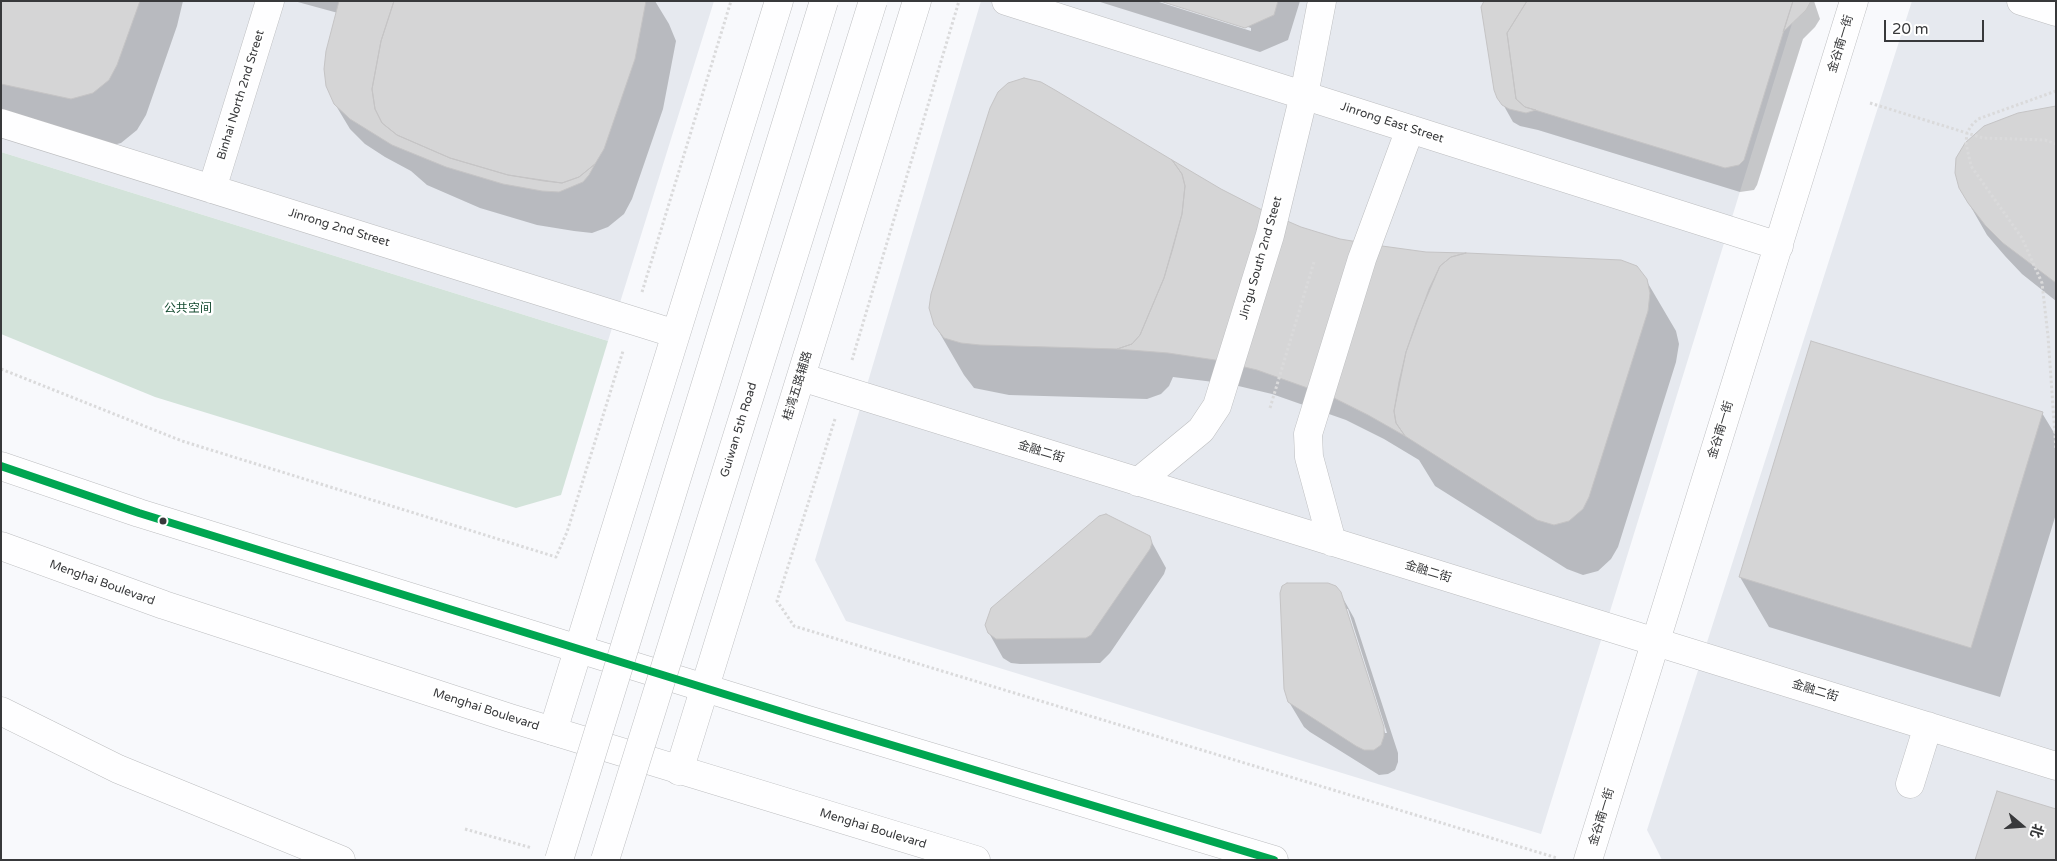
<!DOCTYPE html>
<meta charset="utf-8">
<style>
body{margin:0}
#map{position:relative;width:2057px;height:861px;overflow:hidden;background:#f8f9fc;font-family:"Varela Round","Noto Sans SC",sans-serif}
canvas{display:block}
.frame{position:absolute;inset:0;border:2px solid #38393b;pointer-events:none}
.north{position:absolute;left:1997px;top:801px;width:50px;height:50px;-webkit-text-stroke:4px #fff;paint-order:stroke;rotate:108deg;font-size:14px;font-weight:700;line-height:20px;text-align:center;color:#38393b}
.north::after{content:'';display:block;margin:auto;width:18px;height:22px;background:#38393b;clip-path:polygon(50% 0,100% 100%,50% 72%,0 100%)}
.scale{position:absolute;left:1884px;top:20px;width:100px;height:22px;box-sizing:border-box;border:2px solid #38393b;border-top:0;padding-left:6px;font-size:15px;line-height:18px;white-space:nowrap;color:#38393b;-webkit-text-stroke:4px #fff;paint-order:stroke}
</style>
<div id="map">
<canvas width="2057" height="861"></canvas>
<div class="frame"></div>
<div class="north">北</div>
<div class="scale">20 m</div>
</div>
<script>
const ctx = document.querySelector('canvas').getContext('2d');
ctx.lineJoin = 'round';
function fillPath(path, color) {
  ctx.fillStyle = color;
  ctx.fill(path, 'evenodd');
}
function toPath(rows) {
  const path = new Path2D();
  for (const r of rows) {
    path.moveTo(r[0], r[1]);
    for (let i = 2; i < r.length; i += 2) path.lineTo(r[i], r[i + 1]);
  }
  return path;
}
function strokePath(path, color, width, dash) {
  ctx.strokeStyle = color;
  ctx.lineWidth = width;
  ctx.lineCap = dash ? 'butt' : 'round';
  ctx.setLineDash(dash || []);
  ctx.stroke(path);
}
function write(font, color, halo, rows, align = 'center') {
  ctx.font = font + ' "Varela Round","Noto Sans SC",sans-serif';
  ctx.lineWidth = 5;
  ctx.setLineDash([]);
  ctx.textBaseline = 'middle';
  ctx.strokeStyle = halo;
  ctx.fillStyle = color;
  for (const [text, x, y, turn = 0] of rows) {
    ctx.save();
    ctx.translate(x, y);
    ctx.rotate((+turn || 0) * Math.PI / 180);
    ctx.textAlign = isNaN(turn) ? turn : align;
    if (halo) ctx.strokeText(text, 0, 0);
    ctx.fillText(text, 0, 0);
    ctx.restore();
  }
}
fillPath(toPath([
 [1,1,714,1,608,341,1,152],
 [981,1,1799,1,1541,834,846,621,815,560],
 [1912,1,2056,1,2056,860,1662,860,1647,830]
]), '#e6e9ef');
fillPath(toPath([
 [1,152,608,341,561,495,516,508,155,397,1,334]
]), '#d3e3da');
fillPath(toPath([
 [1,1,183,1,177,26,146,115,137,130,121,143,101,148,1,125],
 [294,1,655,1,669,24,676,41,663,109,632,199,624,214,608,227,592,233,574,231,537,225,480,208,427,185,411,171,385,157,365,144,350,129,335,104,338,13],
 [1097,1,1156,1,1251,31,1251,28,1164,1,1300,1,1288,40,1260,52],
 [1487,1,1814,1,1820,19,1815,27,1803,39,1757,185,1754,190,1740,192,1538,130,1520,126,1513,122,1495,90],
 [2056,108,2056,301,2022,274,2005,256,1987,235,1960,188],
 [1220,190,1263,212,1300,228,1339,240,1382,248,1646,280,1676,331,1679,344,1676,362,1618,547,1611,559,1598,571,1583,575,1567,569,1435,486,1419,460,1384,439,1346,420,1272,394,1230,384,1173,377,1169,386,1161,394,1147,399,1009,395,974,388,964,375,935,325],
 [2042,413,2056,436,2056,514,2000,697,1769,627,1740,577],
 [1106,515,1149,537,1166,568,1164,574,1110,653,1100,663,1020,664,1011,663,1003,658,989,633],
 [1340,593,1354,618,1398,753,1398,762,1395,770,1388,774,1379,775,1310,732,1304,727,1289,702],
 [1345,609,1348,609,1387,733,1385,733]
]), '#0003');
const building = toPath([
 [1,1,140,1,117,65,109,80,93,93,71,99,1,84,1,1],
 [339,1,394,1,381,41,372,89,375,109,382,123,397,135,450,158,508,175,562,183,579,177,595,164,589,175,583,182,559,192,542,191,503,184,446,167,392,145,350,119,334,104,326,86,324,69,326,51,339,1],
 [394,1,646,1,635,59,604,149,595,164,579,177,562,183,544,181,508,175,450,158,397,135,382,123,375,109,372,89,381,41,394,1],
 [1160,1,1278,1,1274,15,1245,28,1160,1],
 [1527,1,1507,33,1516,99,1525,107,1536,110,1526,113,1509,109,1502,105,1497,98,1494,90,1481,7,1484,1,1527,1],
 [1527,1,1793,1,1744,160,1739,165,1725,168,1525,107,1516,99,1507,33,1527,1],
 [1793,1,1811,1,1806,10,1783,32,1793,1],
 [1024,78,1041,82,1055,90,1172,160,1182,174,1185,186,1182,214,1164,278,1140,335,1132,344,1117,349,980,345,961,343,944,338,934,325,929,308,931,294,990,108,998,92,1008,83,1024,78],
 [2056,106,2056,283,2003,243,1985,225,1968,203,1959,188,1955,173,1956,158,1965,143,1984,126,2018,113,2056,106],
 [1172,160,1221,189,1264,211,1301,227,1340,239,1382,246,1426,252,1466,253,1451,257,1440,266,1417,320,1406,352,1394,411,1396,423,1405,436,1368,415,1330,396,1257,370,1215,360,1168,353,1117,349,1132,344,1140,335,1164,278,1173,248,1182,214,1185,186,1182,174,1172,160],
 [1466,253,1621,260,1637,266,1647,279,1650,293,1648,311,1589,497,1583,509,1569,521,1554,525,1537,520,1405,436,1396,423,1394,411,1399,382,1406,352,1429,289,1440,266,1451,257,1466,253],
 [1811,341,2043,412,1971,648,1739,577,1811,341],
 [1106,514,1150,536,1152,543,1150,549,1091,635,1086,638,1005,639,996,639,988,633,985,625,991,608,1099,516,1106,514],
 [1287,583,1328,583,1336,586,1341,592,1384,727,1384,736,1381,745,1374,750,1364,750,1356,746,1288,702,1284,689,1280,593,1282,586,1287,583],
 [1997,791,2056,809,2056,860,1975,860,1997,791]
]);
fillPath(building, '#d5d5d6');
strokePath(building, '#c5c4c5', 1);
const minor = toPath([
 [1006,1,1779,246],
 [2021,1,2056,12],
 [1,123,676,334],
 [212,189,270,1],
 [801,377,2056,766],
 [1138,482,1201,430,1217,406,1270,235,1304,95,1322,1],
 [1332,542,1309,457,1308,434,1362,259,1410,129],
 [1,711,118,769,341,860],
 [553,731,779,1],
 [679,771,917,1],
 [1910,784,1928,726],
 [1588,860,1854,1]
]);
const major = toPath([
 [1,466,139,513,805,719,1274,860],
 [1,546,164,605,510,718,976,860]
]);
strokePath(minor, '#bdbec0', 29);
strokePath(major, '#bdbec0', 29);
strokePath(toPath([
 [2056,91,1978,119,1971,126,1967,133,1966,143,1971,166,2022,238,2042,283,2048,336,2056,450],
 [1870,103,1983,138,2045,140,2056,144],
 [642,292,731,1],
 [852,360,959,1],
 [1,369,182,441,556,557,567,532,623,351],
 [1270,408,1314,262],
 [835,419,777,601,794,626,1557,858],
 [465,829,532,848]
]), '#dadadb', 3, [2.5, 2.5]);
strokePath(minor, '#fefeff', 28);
strokePath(major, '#fefeff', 28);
const minorBridge = toPath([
 [559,860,824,1],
 [605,860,873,1]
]);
strokePath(minorBridge, '#bdbec0', 29, []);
strokePath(minorBridge, '#fefeff', 28);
strokePath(toPath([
 [1,466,139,513,805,719,1274,860]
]), '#00a651', 8);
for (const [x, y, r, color] of [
 [163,521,4.5,"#38393b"]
]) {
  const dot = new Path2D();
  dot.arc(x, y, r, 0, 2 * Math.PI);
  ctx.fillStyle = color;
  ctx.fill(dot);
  strokePath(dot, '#fff', 2);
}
write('12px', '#38393b', '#fff', [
 ["金谷南一街",1841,44,-73],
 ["Binhai North 2nd Street",241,95,-73],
 ["Jinrong East Street",1392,123,18],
 ["Jinrong 2nd Street",339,228,17],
 ["Jin‘gu South 2nd Steet",1261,258,-74],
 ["桂湾五路辅路",798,386,-73],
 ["Guiwan 5th Road",739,430,-73],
 ["金谷南一街",1721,430,-73],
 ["金融二街",1041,452,17],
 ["金融二街",1428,572,17],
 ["Menghai Boulevard",102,583,20],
 ["金融二街",1815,691,17],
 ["Menghai Boulevard",486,710,18],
 ["金谷南一街",1602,817,-73],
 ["Menghai Boulevard",873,829,17]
]);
write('12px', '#134a2f', '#fff', [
 ["公共空间",188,309]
]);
</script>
